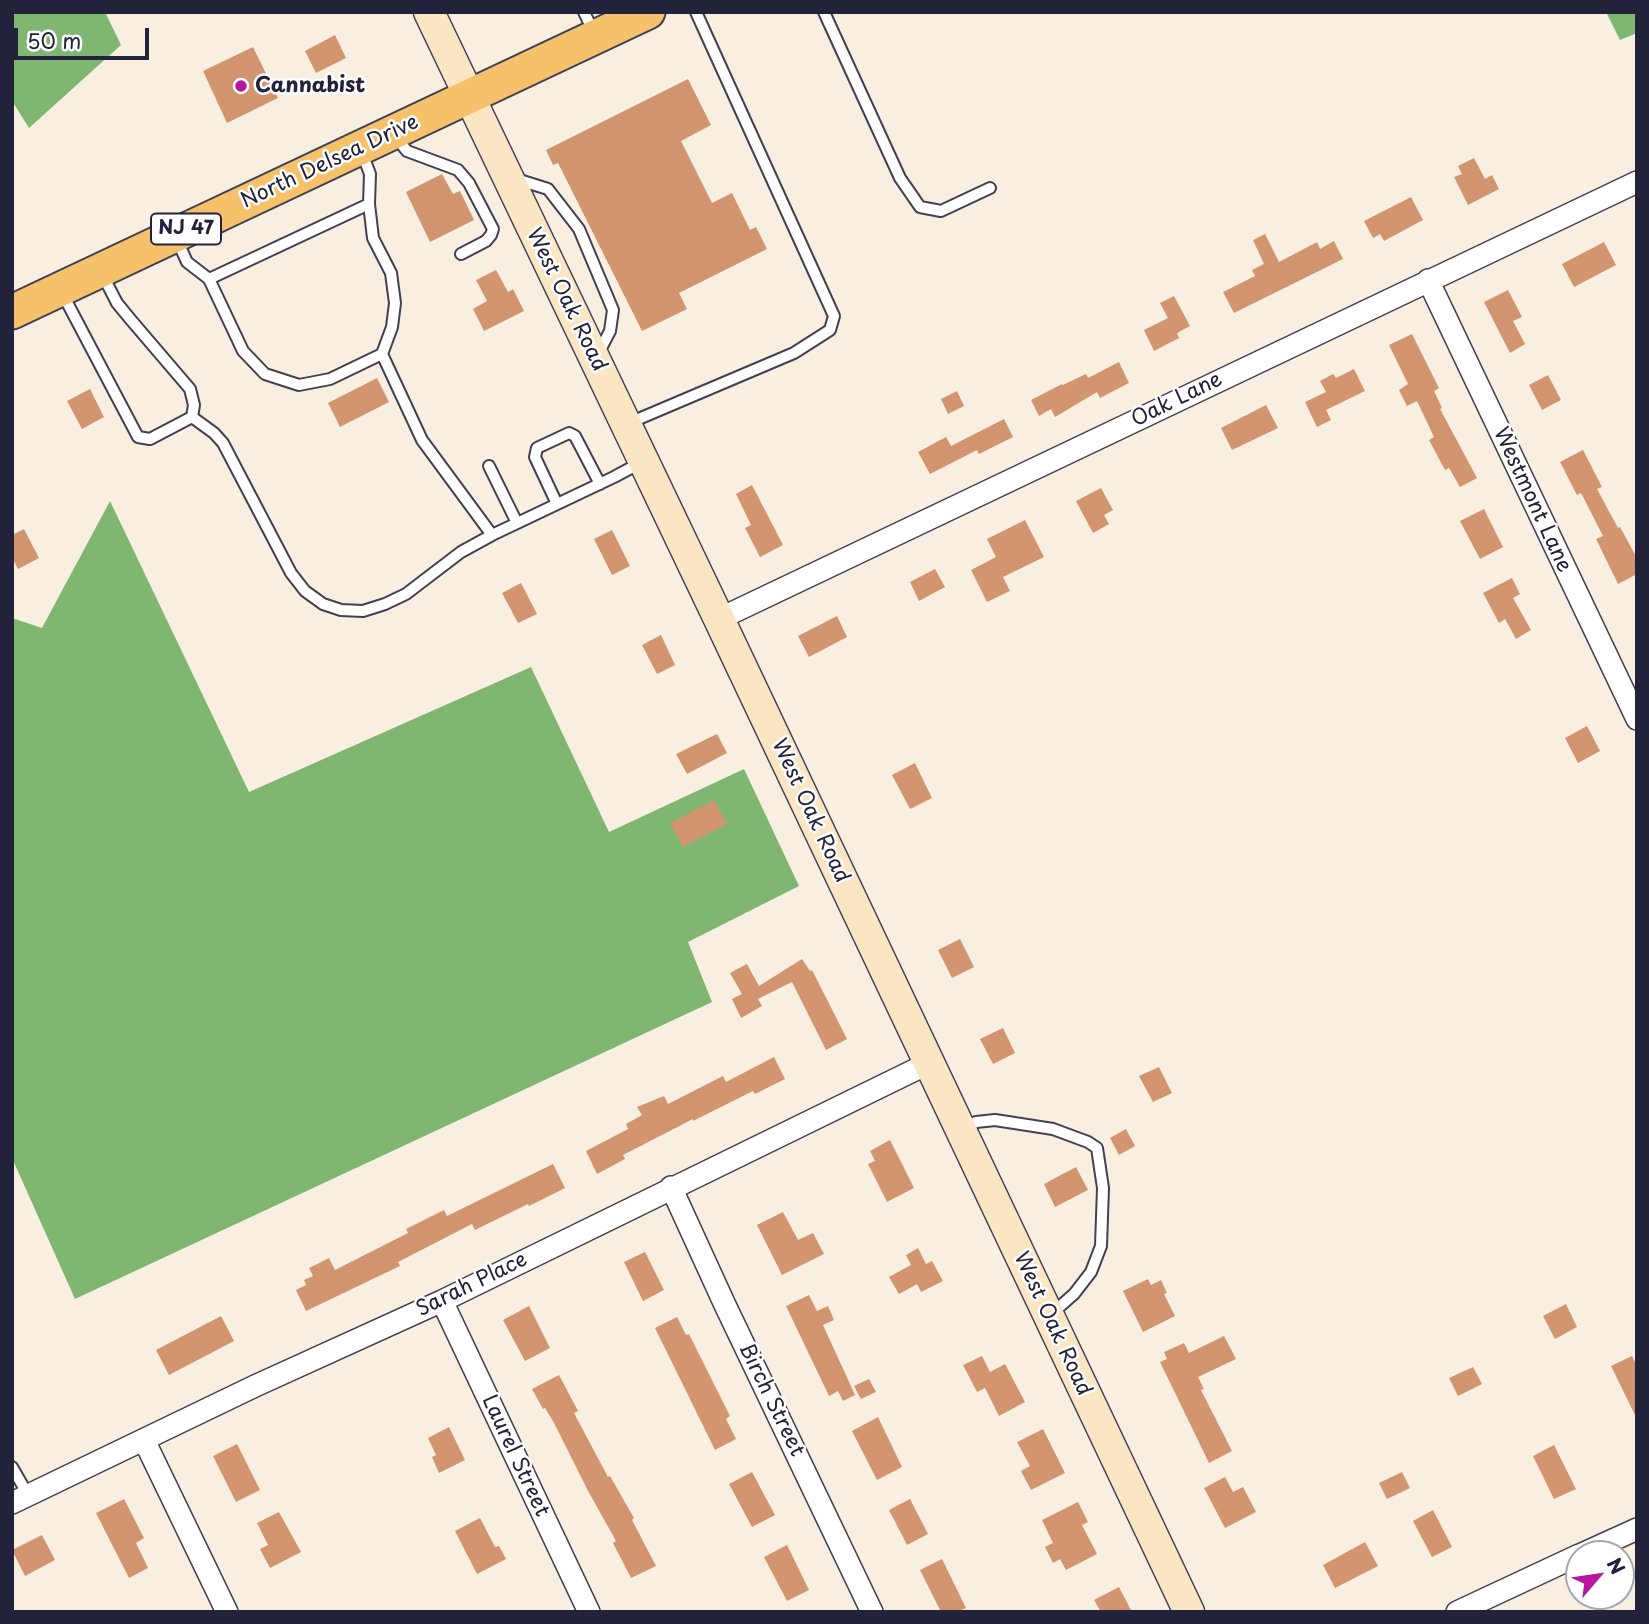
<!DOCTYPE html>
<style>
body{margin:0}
#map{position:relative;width:1649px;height:1624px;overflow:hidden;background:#f9efe1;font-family:"Playpen Sans",sans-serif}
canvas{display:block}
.frame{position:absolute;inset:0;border:14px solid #22223b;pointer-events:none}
.north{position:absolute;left:1565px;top:1540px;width:70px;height:70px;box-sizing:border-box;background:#fff;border:2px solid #a7a7b1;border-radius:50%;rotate:61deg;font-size:19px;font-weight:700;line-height:28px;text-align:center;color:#22223b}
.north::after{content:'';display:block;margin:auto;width:24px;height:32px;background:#b5179e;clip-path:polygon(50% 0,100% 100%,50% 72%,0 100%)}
.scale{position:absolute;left:14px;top:28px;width:135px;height:32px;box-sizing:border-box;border:4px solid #22223b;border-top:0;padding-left:9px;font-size:21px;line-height:24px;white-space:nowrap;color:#22223b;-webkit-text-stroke:5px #fff;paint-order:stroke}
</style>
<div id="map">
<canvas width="1649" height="1624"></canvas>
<div class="frame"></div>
<div class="north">N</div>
<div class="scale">50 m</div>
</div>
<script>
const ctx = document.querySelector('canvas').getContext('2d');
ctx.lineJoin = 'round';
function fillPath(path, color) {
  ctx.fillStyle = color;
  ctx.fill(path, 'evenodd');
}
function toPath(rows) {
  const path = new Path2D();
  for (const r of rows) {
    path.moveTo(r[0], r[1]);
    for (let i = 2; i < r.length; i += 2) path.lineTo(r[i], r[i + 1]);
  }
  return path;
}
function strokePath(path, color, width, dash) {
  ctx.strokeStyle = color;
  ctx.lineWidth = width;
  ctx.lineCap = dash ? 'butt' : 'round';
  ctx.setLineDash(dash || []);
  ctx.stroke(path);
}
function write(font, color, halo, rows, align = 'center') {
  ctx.font = font + ' "Playpen Sans",sans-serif';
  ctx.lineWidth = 5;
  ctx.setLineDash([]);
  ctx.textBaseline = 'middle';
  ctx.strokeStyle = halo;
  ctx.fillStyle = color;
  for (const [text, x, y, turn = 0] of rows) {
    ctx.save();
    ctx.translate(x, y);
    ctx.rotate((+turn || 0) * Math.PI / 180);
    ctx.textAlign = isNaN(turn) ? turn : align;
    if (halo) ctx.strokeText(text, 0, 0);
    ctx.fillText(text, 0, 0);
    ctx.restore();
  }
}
fillPath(toPath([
 [12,12,105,12,121,45,29,128,12,101],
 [1606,12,1637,12,1637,33,1620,40],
 [110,501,249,792,531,667,609,832,744,769,799,886,688,942,712,1002,75,1299,12,1158,12,618,42,628]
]), '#7fb672');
fillPath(toPath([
 [335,35,346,58,316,73,305,51],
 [253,47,278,98,227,123,203,71],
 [688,79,711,125,681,141,712,203,732,193,750,230,756,227,767,249,679,293,687,309,642,331,558,163,553,165,546,150],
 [1474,158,1485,179,1492,175,1499,189,1468,205,1454,177,1462,174,1458,166],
 [442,174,453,194,460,191,474,220,430,242,406,192],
 [1411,197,1423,220,1384,241,1380,234,1373,238,1364,221],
 [1265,234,1279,262,1317,242,1320,249,1334,241,1343,259,1234,313,1223,292,1255,276,1252,270,1264,264,1253,240],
 [1604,242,1616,265,1574,287,1562,264],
 [496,270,508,292,513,289,524,311,484,331,473,309,487,301,476,280],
 [1508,290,1522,317,1513,321,1525,344,1510,353,1484,302],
 [1174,296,1190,326,1177,333,1179,338,1154,351,1144,330,1168,318,1160,303],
 [1412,334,1439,388,1434,391,1442,408,1440,409,1477,478,1460,487,1449,468,1445,470,1429,440,1434,437,1417,401,1407,406,1399,390,1408,384,1389,345],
 [1119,362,1129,383,1100,398,1097,392,1055,417,1051,409,1039,416,1031,400,1062,384,1063,385,1086,374,1088,378],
 [1354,369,1365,391,1326,410,1331,420,1317,427,1305,402,1326,392,1320,381,1333,374,1336,378],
 [1548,375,1561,400,1542,410,1529,385],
 [377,378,389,402,340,427,328,403],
 [90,389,104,417,82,429,67,401],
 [957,391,964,406,948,414,941,399],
 [1266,405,1278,428,1232,450,1221,428],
 [1004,419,1013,437,979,454,977,450,930,474,918,452,946,437,951,446],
 [1583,450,1602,487,1597,489,1618,528,1620,527,1637,558,1637,574,1618,584,1596,539,1603,536,1581,493,1577,495,1560,462],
 [752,485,783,545,760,557,745,528,751,525,736,494],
 [1101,488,1113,510,1104,515,1109,524,1093,533,1076,501],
 [1484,509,1503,547,1480,559,1460,521],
 [1025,520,1044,557,1003,577,1010,591,987,602,971,570,996,557,987,539],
 [24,529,39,558,18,569,12,557,12,535],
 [612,530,630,566,612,575,594,539],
 [935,569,945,587,919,601,910,582],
 [1512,578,1520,594,1513,598,1531,630,1516,639,1505,619,1499,623,1483,593],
 [521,583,537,614,518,623,502,593],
 [837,616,847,637,809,657,798,636],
 [661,635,675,665,657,674,642,645],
 [1587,726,1600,751,1578,763,1565,738],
 [717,734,727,753,687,774,676,754],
 [915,763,932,798,910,809,892,775],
 [714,800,727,824,683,847,670,823],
 [960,939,974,967,952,978,938,950],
 [802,959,810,971,812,970,847,1039,826,1050,792,982,758,999,762,1006,741,1018,732,999,742,994,730,973,747,964,759,986],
 [1003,1028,1015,1053,993,1064,980,1039],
 [774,1057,785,1079,755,1094,753,1091,693,1121,693,1119,623,1155,625,1159,597,1174,586,1151,628,1129,626,1124,642,1115,637,1107,664,1096,668,1104,723,1076,726,1082],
 [1159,1067,1172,1093,1153,1102,1139,1076],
 [1126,1129,1135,1146,1119,1155,1110,1138],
 [890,1140,914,1188,887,1202,868,1164,875,1161,870,1151],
 [553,1164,565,1188,529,1206,528,1204,475,1230,472,1224,398,1262,400,1266,306,1311,296,1290,306,1285,304,1280,313,1276,309,1268,329,1258,335,1270,408,1233,406,1229,444,1210,447,1216],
 [1076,1167,1088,1190,1055,1207,1044,1184],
 [783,1212,798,1240,813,1233,824,1254,782,1275,757,1225],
 [918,1248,926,1264,932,1261,943,1281,921,1292,917,1284,899,1294,889,1277,911,1265,906,1255],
 [645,1252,664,1290,643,1301,624,1262],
 [1148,1279,1151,1285,1161,1280,1167,1293,1164,1294,1175,1316,1143,1332,1123,1291],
 [809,1295,817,1311,828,1306,834,1320,823,1325,855,1395,843,1401,838,1391,829,1396,786,1306],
 [1566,1304,1577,1327,1555,1339,1543,1316],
 [529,1306,550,1348,525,1361,503,1320],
 [221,1316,234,1341,169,1375,156,1350],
 [677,1317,686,1335,689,1334,730,1416,726,1419,736,1439,715,1450,655,1328],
 [1224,1336,1236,1359,1198,1377,1204,1389,1201,1390,1232,1451,1209,1463,1160,1362,1167,1359,1164,1352,1184,1343,1189,1353],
 [982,1356,990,1372,1005,1364,1025,1402,999,1416,985,1388,977,1392,963,1365],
 [1632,1356,1637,1366,1637,1419,1611,1366],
 [1473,1367,1482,1384,1458,1396,1449,1378],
 [559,1375,578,1411,574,1413,608,1477,610,1476,634,1518,632,1520,656,1566,631,1578,613,1543,616,1541,587,1489,554,1423,545,1408,543,1409,532,1389],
 [869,1379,876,1392,861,1399,854,1386],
 [878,1417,902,1467,877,1480,852,1431],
 [449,1427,465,1460,439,1473,432,1457,436,1455,428,1438],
 [1043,1429,1065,1473,1031,1490,1021,1471,1030,1466,1017,1442],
 [237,1444,260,1490,236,1502,213,1456],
 [1554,1445,1576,1489,1554,1499,1533,1456],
 [752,1472,775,1515,752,1527,729,1484],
 [1402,1472,1410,1488,1387,1499,1379,1483],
 [1225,1477,1233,1492,1243,1487,1256,1512,1225,1528,1204,1488],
 [124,1499,144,1538,136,1543,148,1568,129,1578,96,1513],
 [910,1499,928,1534,907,1545,889,1510],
 [1078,1502,1088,1522,1082,1525,1097,1554,1066,1570,1060,1559,1053,1563,1045,1547,1053,1543,1042,1520],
 [1433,1510,1452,1547,1432,1557,1413,1521],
 [279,1512,301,1552,270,1568,260,1549,268,1545,257,1523],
 [480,1518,495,1547,499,1546,506,1559,477,1574,455,1531],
 [42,1535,55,1560,25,1576,12,1550],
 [1365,1542,1378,1566,1335,1588,1323,1565],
 [787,1545,809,1590,787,1601,764,1557],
 [942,1559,966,1608,957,1612,941,1612,920,1570],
 [1119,1587,1132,1612,1101,1612,1094,1600]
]), '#d29570');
const lane = toPath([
 [584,12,595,35],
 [824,12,900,178,920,207,941,211,990,188],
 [394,135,407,151,458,170,469,183,493,229,491,235,486,241,461,254],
 [513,178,548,189,579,229,613,310,610,331,598,354],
 [177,240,187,262,209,279,243,351,265,374,299,385,330,379,382,354,392,327,395,303,391,273,373,238,369,204,370,174,362,153],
 [209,279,369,204],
 [61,291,138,437,150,439,192,417,194,405,190,389,131,320,117,303,101,272],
 [382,354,422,440,492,535,614,477,642,462],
 [192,417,214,433,223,443,291,573,305,591,323,604,341,610,363,611,385,604,406,594,461,552,492,535],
 [629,423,794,353,830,330,834,316,696,12],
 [489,466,517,523],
 [557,504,535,457,537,448,569,433,575,436,600,484],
 [963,1129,976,1122,995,1120,1053,1129,1088,1142,1097,1148,1103,1188,1101,1246,1091,1272,1074,1294,1050,1315],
 [12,1467,28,1495]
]);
const street = toPath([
 [1428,280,1637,719],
 [719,619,1637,182],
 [671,1187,725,1305,872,1612],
 [442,1301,589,1612],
 [144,1440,227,1612],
 [12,1503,255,1386,442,1301,929,1063],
 [1582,1554,1637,1529],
 [1457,1612,1579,1555]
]);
const secondary = toPath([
 [429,12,719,619,1189,1612]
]);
const primary = toPath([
 [12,312,648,12]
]);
strokePath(lane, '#424154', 14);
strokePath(street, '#424154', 24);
strokePath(secondary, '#424154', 33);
strokePath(primary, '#424154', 37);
strokePath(lane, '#fff', 10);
strokePath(street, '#fff', 21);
strokePath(secondary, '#fbe6c4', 30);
strokePath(primary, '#f5c16b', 33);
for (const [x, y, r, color] of [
 [241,86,7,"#b5179e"]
]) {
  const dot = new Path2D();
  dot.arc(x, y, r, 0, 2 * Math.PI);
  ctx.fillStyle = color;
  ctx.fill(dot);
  strokePath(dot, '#fff', 2.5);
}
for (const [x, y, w] of [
 [186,229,70]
]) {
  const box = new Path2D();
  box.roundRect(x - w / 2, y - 15.5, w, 31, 5);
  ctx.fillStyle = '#fff';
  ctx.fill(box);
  strokePath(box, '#22223b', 2);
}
write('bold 19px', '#22223b', null, [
 ["NJ 47",186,229]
]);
write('bold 21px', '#22223b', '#fff', [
 ["Cannabist",255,86]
], 'left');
write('21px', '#22223b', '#fff', [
 ["North Delsea Drive",330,162,-25],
 ["West Oak Road",566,300,64],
 ["Oak Lane",1177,400,-26],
 ["Westmont Lane",1532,500,65],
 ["West Oak Road",810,811,65],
 ["Sarah Place",472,1285,-26],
 ["West Oak Road",1052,1324,65],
 ["Birch Street",771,1400,64],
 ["Laurel Street",515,1456,65]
]);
</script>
